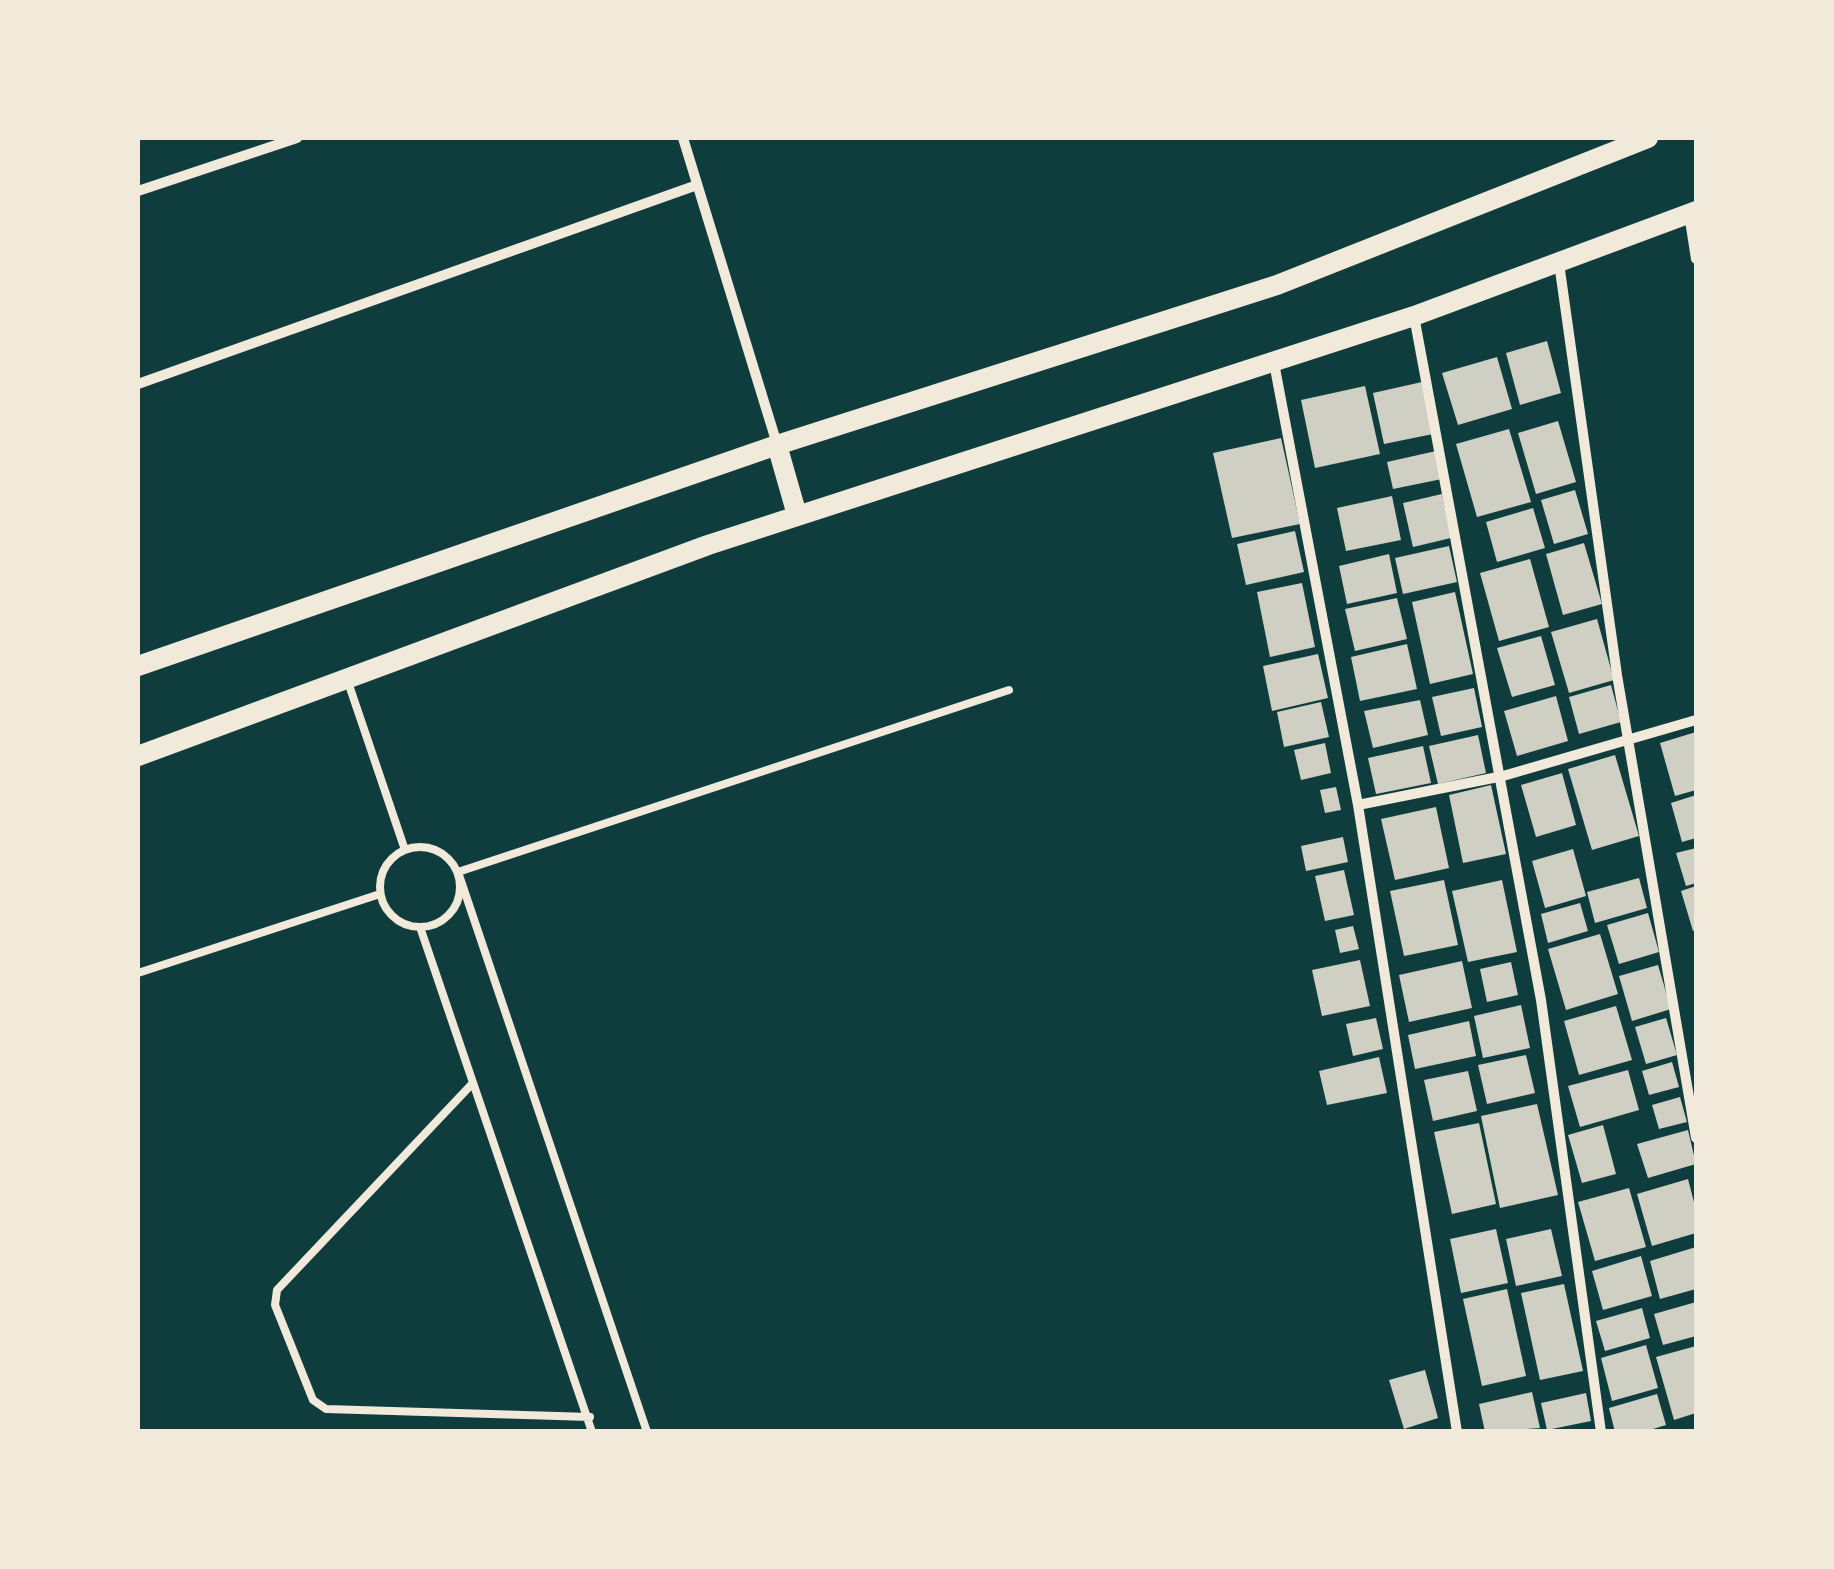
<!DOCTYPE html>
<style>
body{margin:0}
#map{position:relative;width:1834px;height:1569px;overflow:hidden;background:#0f3d3e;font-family:"IBM Plex Sans",sans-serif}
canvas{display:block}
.frame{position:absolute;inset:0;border:140px solid #f1e9da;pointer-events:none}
</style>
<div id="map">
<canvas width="1834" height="1569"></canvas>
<div class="frame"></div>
</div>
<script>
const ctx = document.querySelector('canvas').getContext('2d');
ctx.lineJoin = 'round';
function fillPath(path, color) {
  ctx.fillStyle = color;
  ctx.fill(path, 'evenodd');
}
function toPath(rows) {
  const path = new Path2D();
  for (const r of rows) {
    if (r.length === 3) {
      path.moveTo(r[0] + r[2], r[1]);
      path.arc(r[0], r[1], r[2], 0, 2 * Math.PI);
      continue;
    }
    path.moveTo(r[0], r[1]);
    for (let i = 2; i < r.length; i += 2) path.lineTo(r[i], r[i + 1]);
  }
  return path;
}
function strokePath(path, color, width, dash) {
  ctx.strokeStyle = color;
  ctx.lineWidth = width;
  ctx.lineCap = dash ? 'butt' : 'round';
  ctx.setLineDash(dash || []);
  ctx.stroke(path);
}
fillPath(toPath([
 [1547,341,1561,393,1520,405,1506,353],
 [1497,357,1512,409,1458,425,1442,373],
 [1422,382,1433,434,1384,444,1373,393],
 [1365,386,1380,454,1315,468,1301,400],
 [1558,421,1576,482,1536,494,1518,433],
 [1509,429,1531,502,1477,517,1456,444],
 [1281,438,1300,524,1232,538,1213,453],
 [1436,451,1442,479,1393,489,1387,462],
 [1575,490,1588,534,1554,544,1541,500],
 [1442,494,1451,538,1413,547,1403,503],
 [1392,496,1401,540,1346,551,1337,508],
 [1533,508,1545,548,1497,562,1486,522],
 [1295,531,1304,572,1246,585,1237,544],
 [1584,543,1602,604,1563,615,1546,554],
 [1449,546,1457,582,1403,594,1395,558],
 [1389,554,1397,593,1347,604,1339,566],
 [1530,559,1549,627,1499,641,1480,573],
 [1302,583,1315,647,1270,657,1257,592],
 [1455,592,1473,674,1430,684,1412,602],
 [1397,598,1407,639,1355,651,1345,609],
 [1597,619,1614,680,1569,693,1551,632],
 [1541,636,1555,685,1512,697,1497,648],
 [1407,644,1417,689,1360,701,1351,657],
 [1318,654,1328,698,1272,711,1263,666],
 [1611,685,1621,722,1579,734,1569,697],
 [1474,688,1482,727,1441,736,1432,697],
 [1556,696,1568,741,1517,756,1504,711],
 [1420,700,1428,735,1373,748,1364,711],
 [1321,702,1329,737,1284,747,1277,712],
 [1696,732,1696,790,1675,796,1660,743],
 [1478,735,1486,773,1438,784,1429,746],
 [1325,743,1331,773,1301,780,1294,750],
 [1423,746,1431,783,1376,794,1368,758],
 [1615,755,1639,836,1592,850,1568,769],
 [1562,773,1576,825,1536,837,1521,785],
 [1491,785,1506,854,1463,863,1449,795],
 [1336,787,1341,810,1325,813,1320,790],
 [1696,795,1696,838,1682,842,1671,803],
 [1436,807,1449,868,1395,880,1381,819],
 [1343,837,1348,862,1306,871,1301,846],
 [1696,848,1696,883,1686,886,1676,853],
 [1573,849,1586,896,1545,908,1532,861],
 [1344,870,1354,915,1325,921,1315,876],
 [1639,878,1647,908,1595,923,1587,892],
 [1444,880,1458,945,1404,956,1390,891],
 [1502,880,1517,952,1468,962,1452,891],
 [1696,886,1696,930,1693,931,1681,891],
 [1580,903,1588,931,1548,943,1541,914],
 [1648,913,1659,952,1619,964,1607,925],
 [1353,926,1359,949,1340,953,1335,930],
 [1600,934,1618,994,1566,1010,1548,949],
 [1360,960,1370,1006,1322,1016,1312,970],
 [1462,961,1472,1008,1409,1022,1399,975],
 [1511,962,1518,995,1487,1002,1480,969],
 [1658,965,1671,1009,1632,1021,1619,976],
 [1521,1005,1530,1048,1483,1058,1474,1016],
 [1616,1006,1632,1060,1579,1075,1564,1021],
 [1376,1018,1383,1049,1353,1056,1346,1024],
 [1666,1018,1677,1055,1646,1064,1635,1027],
 [1469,1021,1476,1056,1415,1069,1408,1035],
 [1526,1055,1535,1093,1487,1104,1478,1065],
 [1379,1057,1387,1093,1327,1105,1319,1071],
 [1672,1062,1679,1087,1649,1095,1642,1071],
 [1628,1070,1639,1110,1580,1127,1568,1086],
 [1468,1071,1477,1111,1433,1121,1424,1080],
 [1680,1097,1687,1122,1659,1129,1652,1105],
 [1537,1104,1558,1195,1500,1208,1481,1116],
 [1479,1123,1496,1204,1452,1214,1434,1132],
 [1603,1125,1616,1174,1582,1183,1568,1135],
 [1688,1130,1696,1164,1648,1178,1637,1144],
 [1688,1179,1696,1210,1696,1233,1652,1246,1637,1194],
 [1629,1188,1646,1247,1595,1261,1578,1202],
 [1496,1229,1508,1283,1461,1293,1450,1239],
 [1551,1229,1562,1276,1516,1286,1506,1239],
 [1696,1247,1696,1289,1660,1299,1650,1261],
 [1641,1256,1652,1296,1603,1310,1592,1271],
 [1564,1284,1583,1371,1540,1380,1521,1293],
 [1507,1289,1526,1376,1482,1386,1463,1299],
 [1696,1302,1696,1336,1663,1345,1654,1314],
 [1642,1308,1650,1338,1605,1351,1596,1321],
 [1646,1345,1658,1388,1612,1401,1601,1358],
 [1696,1346,1696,1413,1674,1420,1656,1357],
 [1425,1370,1438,1418,1404,1429,1389,1380],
 [1532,1392,1540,1428,1485,1432,1479,1404],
 [1586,1393,1591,1421,1547,1430,1541,1403],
 [1657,1394,1666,1425,1643,1432,1615,1432,1609,1408]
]), '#cfcfc3');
strokePath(toPath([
 [348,682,405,850],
 [420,887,40],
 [420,927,592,1432],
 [138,973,380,894],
 [471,1085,277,1290,275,1305,313,1400,326,1409,590,1417],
 [647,1432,458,872,1009,690]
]), '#f1e9da', 8);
strokePath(toPath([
 [683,138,777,444],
 [138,191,297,138],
 [1689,214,1696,259],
 [1559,263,1617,675,1696,1138],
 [1414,316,1541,1000,1601,1432],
 [1274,363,1358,805,1457,1432],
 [138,384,697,185],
 [1358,805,1503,776,1696,720]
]), '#f1e9da', 10);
strokePath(toPath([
 [777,445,797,515],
 [138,666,777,445,1277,285,1648,138],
 [138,756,708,545,1414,316,1696,211]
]), '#f1e9da', 20);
</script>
